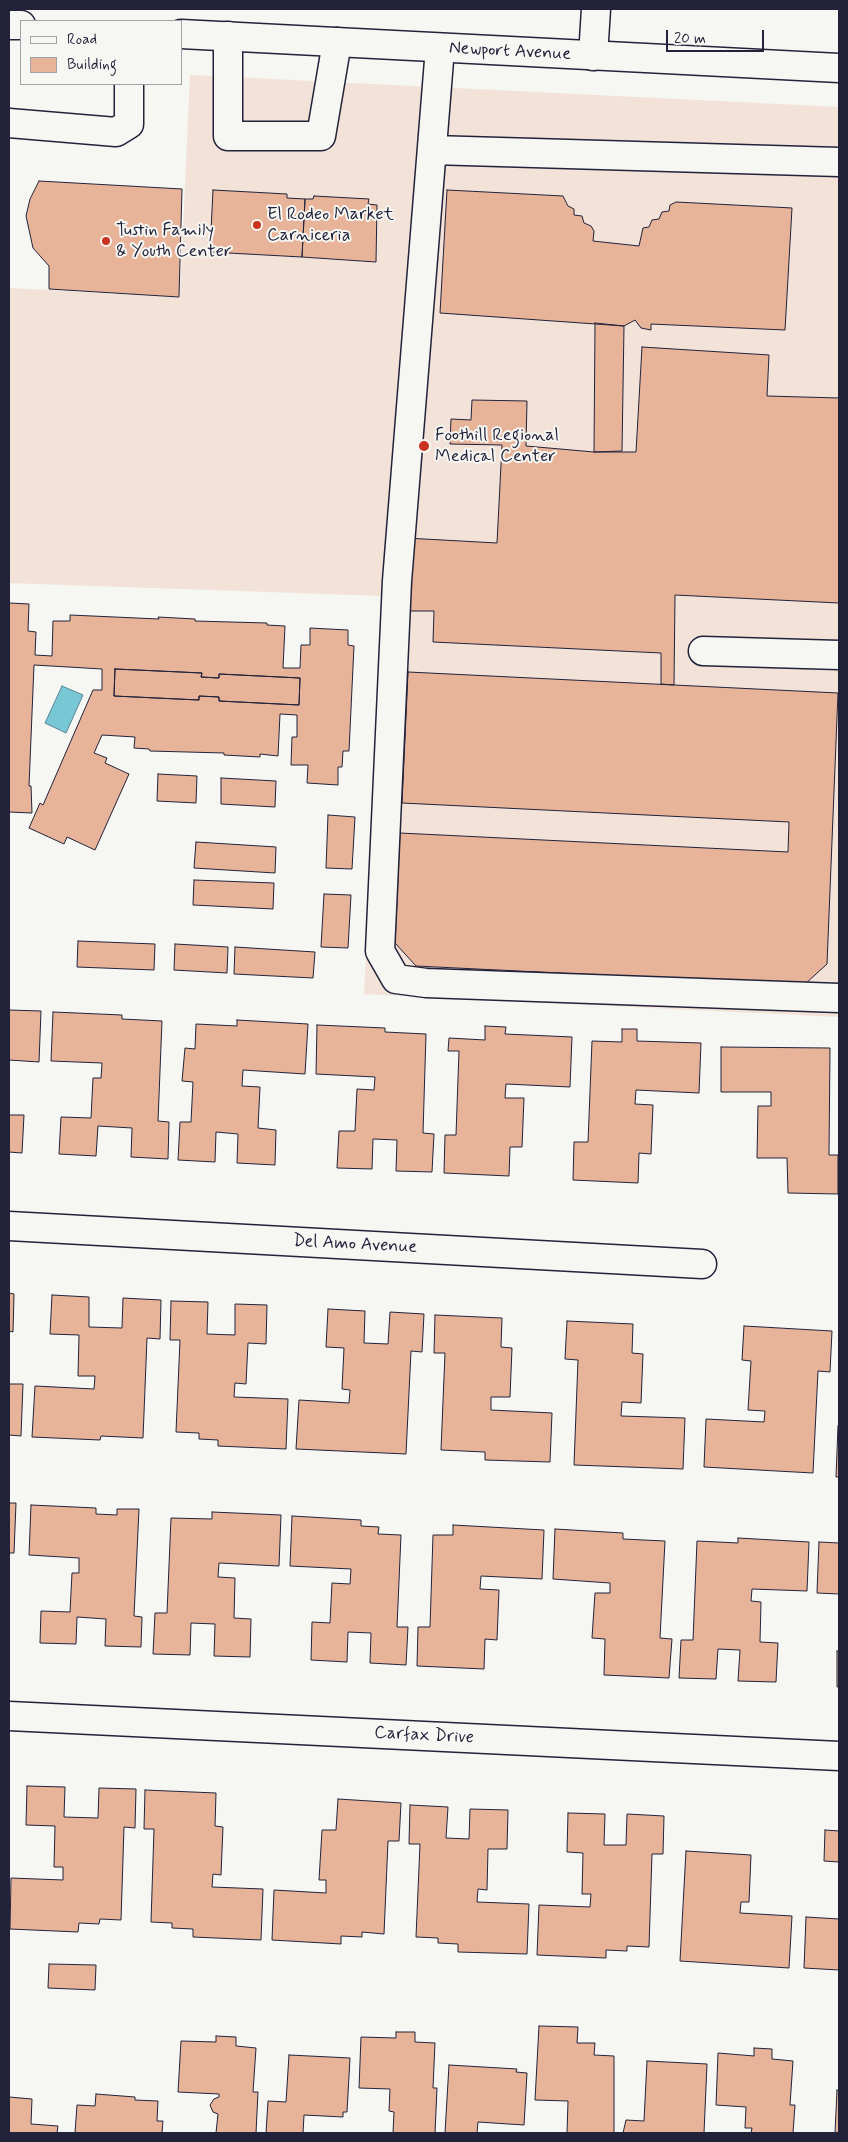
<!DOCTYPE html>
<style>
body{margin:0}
#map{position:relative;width:848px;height:2142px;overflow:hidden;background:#f6f6f2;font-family:Mynerve,sans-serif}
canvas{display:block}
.frame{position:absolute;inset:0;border:10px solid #22223b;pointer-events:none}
.legend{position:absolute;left:20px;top:20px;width:162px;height:65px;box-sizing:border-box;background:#f6f6f2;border:1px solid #a1a1a9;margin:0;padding:6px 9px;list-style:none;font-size:15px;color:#22223b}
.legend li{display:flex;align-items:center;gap:10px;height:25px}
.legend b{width:25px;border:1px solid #a1a1a9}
.scale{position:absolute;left:666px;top:30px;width:98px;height:22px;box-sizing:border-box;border:2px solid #22223b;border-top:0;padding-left:6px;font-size:15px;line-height:18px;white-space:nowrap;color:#22223b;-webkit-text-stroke:4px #f6f6f2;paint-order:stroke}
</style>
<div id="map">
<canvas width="848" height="2142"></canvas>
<div class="frame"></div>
<ul class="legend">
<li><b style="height:6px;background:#f6f6f2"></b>Road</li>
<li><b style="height:14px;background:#e7b499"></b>Building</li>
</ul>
<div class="scale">20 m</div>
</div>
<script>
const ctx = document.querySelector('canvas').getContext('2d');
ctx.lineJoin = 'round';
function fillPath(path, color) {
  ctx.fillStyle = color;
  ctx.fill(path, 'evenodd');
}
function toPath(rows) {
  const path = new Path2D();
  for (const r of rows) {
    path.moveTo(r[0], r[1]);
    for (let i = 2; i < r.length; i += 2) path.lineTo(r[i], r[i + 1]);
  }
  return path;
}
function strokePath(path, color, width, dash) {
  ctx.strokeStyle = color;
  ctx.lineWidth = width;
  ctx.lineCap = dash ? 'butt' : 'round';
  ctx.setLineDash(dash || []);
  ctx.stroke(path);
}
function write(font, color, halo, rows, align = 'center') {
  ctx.font = font + ' Mynerve,sans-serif';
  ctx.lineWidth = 4;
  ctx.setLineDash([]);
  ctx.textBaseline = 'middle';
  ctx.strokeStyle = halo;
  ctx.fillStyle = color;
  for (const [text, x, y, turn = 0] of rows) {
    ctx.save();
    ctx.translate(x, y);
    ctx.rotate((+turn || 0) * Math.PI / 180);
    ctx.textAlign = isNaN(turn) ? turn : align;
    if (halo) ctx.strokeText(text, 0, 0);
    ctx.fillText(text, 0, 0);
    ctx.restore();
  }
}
fillPath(toPath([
 [190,75,839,107,839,1017,364,994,384,596,9,583,9,288,180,297]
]), '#f2e2d7');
const water = toPath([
 [62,686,83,695,66,733,45,723,62,686]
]);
fillPath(water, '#78c7d5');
strokePath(water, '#568597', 1);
const building = toPath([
 [39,181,182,189,179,297,49,289,49,266,33,248,26,216,30,199,39,181],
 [213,190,287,194,287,198,305,199,302,257,210,252,213,190],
 [447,190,563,196,568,206,574,209,574,215,582,216,584,223,591,226,594,231,593,241,639,246,643,228,649,227,652,220,659,219,662,212,669,211,670,205,676,202,792,208,785,330,651,324,651,330,641,328,635,320,624,326,440,313,447,190],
 [314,196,369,199,368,204,377,205,376,262,302,257,305,199,313,199,314,196],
 [595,323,624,326,622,451,594,452,595,323],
 [642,347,769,355,767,396,839,398,839,603,675,595,674,685,661,684,661,653,433,642,434,611,399,611,406,538,497,543,502,445,450,444,451,419,471,420,472,400,527,401,526,446,594,452,636,452,642,347],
 [9,603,29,604,28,631,36,632,35,655,52,656,53,621,70,621,70,615,159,619,158,617,195,619,195,621,267,623,267,625,285,626,283,668,300,668,301,645,310,645,310,628,348,630,348,645,354,646,349,751,343,751,342,767,338,767,338,785,307,783,308,765,291,765,292,737,297,737,297,715,280,714,278,756,260,754,260,757,224,755,224,753,150,751,149,749,134,748,135,737,102,735,94,753,107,758,105,763,129,774,95,850,67,837,64,844,29,828,40,803,43,805,93,690,102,690,102,669,34,665,29,786,31,786,32,813,9,812,9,603],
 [115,669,202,673,201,677,219,678,219,674,300,678,299,705,219,701,219,697,199,696,199,700,114,696,115,669],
 [115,669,202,673,201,677,219,678,219,674,300,678,299,705,219,701,219,697,199,696,199,700,114,696,115,669],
 [408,672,838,693,827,964,804,985,416,966,395,943,400,833,788,852,789,822,402,803,408,672],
 [158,774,197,776,196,803,157,801,158,774],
 [221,778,276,781,275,807,221,804,221,778],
 [328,815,355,817,352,869,326,868,328,815],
 [196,842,276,847,275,873,194,868,196,842],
 [194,880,274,883,273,909,193,905,194,880],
 [324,894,351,895,348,948,321,947,324,894],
 [78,941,155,944,154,970,77,967,78,941],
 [175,944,228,947,227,973,174,970,175,944],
 [235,947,315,952,313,978,234,974,235,947],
 [9,1010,41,1011,39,1062,9,1060,9,1010],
 [53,1012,122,1015,122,1019,162,1021,158,1121,169,1122,168,1159,131,1157,132,1128,98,1126,96,1156,59,1154,61,1117,91,1118,93,1078,101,1078,102,1063,51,1061,53,1012],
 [237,1020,308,1024,305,1074,243,1070,242,1086,260,1087,258,1128,276,1130,275,1165,237,1163,238,1134,216,1132,215,1162,178,1160,180,1122,191,1122,193,1082,182,1081,185,1048,195,1049,196,1024,237,1026,237,1020],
 [317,1025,385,1028,385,1032,426,1034,423,1133,434,1134,432,1172,396,1171,397,1140,373,1139,372,1169,337,1168,339,1131,355,1131,357,1089,374,1090,375,1077,316,1074,317,1025],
 [485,1026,506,1027,505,1034,572,1037,570,1087,506,1084,505,1098,524,1098,522,1147,510,1147,509,1176,444,1173,445,1135,456,1135,459,1051,448,1051,449,1038,485,1040,485,1026],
 [622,1029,637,1029,637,1041,701,1043,699,1093,636,1090,635,1104,653,1105,651,1154,639,1153,638,1183,573,1180,574,1142,588,1142,592,1041,622,1042,622,1029],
 [721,1047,830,1048,829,1155,838,1155,838,1194,788,1193,787,1158,757,1158,758,1106,771,1106,771,1092,721,1092,721,1047],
 [9,1115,24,1115,22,1153,9,1152,9,1115],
 [9,1293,14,1294,13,1332,9,1331,9,1293],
 [52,1295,89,1297,89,1327,122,1328,123,1298,161,1300,160,1339,147,1338,143,1438,101,1436,100,1440,32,1437,35,1386,94,1389,95,1376,78,1376,79,1335,50,1334,52,1295],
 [171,1301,208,1302,207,1334,235,1335,235,1304,267,1305,266,1344,248,1343,246,1384,235,1383,234,1397,288,1399,286,1449,218,1446,218,1440,199,1439,199,1433,176,1432,180,1340,170,1340,171,1301],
 [328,1309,365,1311,364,1343,388,1344,390,1312,424,1314,422,1352,411,1351,406,1454,296,1449,299,1400,349,1403,350,1390,342,1389,344,1348,326,1347,328,1309],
 [435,1315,502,1318,501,1347,512,1348,510,1397,491,1397,491,1410,552,1413,550,1462,485,1460,485,1452,441,1450,445,1353,434,1353,435,1315],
 [567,1321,633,1324,632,1353,643,1354,641,1403,622,1402,621,1416,685,1418,683,1469,574,1465,578,1360,565,1359,567,1321],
 [744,1326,832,1331,830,1372,818,1371,813,1473,704,1467,706,1419,764,1422,765,1411,748,1410,751,1361,742,1360,744,1326],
 [9,1384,23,1384,21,1436,9,1435,9,1384],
 [838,1426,839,1426,839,1477,836,1477,838,1426],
 [9,1503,16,1503,14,1553,9,1553,9,1503],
 [31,1505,96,1508,96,1514,117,1515,117,1509,139,1509,134,1616,142,1617,141,1647,105,1646,106,1619,77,1617,76,1644,40,1643,41,1611,70,1612,72,1573,79,1573,79,1558,29,1555,31,1505],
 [212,1512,281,1515,279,1566,219,1563,218,1577,235,1578,234,1618,251,1619,250,1657,214,1656,215,1624,191,1623,190,1655,153,1654,155,1613,167,1613,171,1518,212,1519,212,1512],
 [292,1516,361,1520,361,1526,379,1527,378,1534,401,1535,397,1627,408,1627,406,1665,370,1663,371,1633,348,1632,347,1662,311,1660,312,1622,330,1623,332,1583,350,1584,351,1569,290,1566,292,1516],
 [453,1525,544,1530,542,1579,481,1576,480,1589,499,1590,497,1640,485,1639,484,1669,417,1666,418,1627,430,1627,433,1535,453,1535,453,1525],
 [555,1529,623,1533,623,1539,665,1541,660,1638,672,1639,669,1678,604,1675,605,1639,592,1638,595,1593,610,1593,610,1583,553,1579,555,1529],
 [738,1538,809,1542,807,1591,752,1589,751,1601,761,1602,760,1642,778,1643,776,1682,738,1681,740,1650,718,1649,716,1679,679,1678,681,1640,693,1640,697,1541,738,1543,738,1538],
 [819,1542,839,1543,839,1594,817,1593,819,1542],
 [837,1651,839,1651,839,1687,837,1687,837,1651],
 [27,1786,65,1787,64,1817,98,1818,99,1788,136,1789,135,1828,124,1827,121,1920,100,1919,99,1924,79,1923,78,1932,10,1929,11,1878,63,1880,63,1867,54,1867,55,1826,26,1825,27,1786],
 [145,1790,216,1793,215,1826,223,1827,221,1875,213,1874,212,1887,263,1889,261,1940,193,1937,193,1929,172,1928,172,1923,151,1922,154,1829,144,1829,145,1790],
 [338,1799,401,1803,399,1841,388,1841,384,1934,362,1932,362,1937,341,1936,341,1944,272,1940,274,1890,326,1893,326,1880,319,1880,322,1830,336,1830,338,1799],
 [410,1805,448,1807,446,1838,469,1839,470,1809,508,1810,507,1849,488,1849,487,1890,478,1889,477,1902,529,1904,527,1954,458,1952,458,1944,438,1943,438,1938,416,1937,420,1844,409,1844,410,1805],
 [568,1813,605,1814,604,1845,626,1845,627,1814,664,1816,663,1854,652,1854,649,1947,627,1946,627,1951,606,1950,606,1958,537,1955,539,1905,590,1907,591,1894,582,1894,583,1853,567,1852,568,1813],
 [825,1830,839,1831,839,1862,824,1861,825,1830],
 [686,1851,751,1855,749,1902,741,1902,740,1913,792,1916,789,1968,680,1961,686,1851],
 [806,1917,839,1919,839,1970,804,1968,806,1917],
 [49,1964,96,1965,95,1990,48,1988,49,1964],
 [539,2026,578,2027,577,2043,595,2043,594,2055,614,2056,614,2133,567,2133,568,2101,535,2100,539,2026],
 [396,2032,415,2032,415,2042,435,2043,433,2088,437,2088,435,2133,393,2133,394,2112,389,2111,390,2089,359,2088,361,2037,396,2038,396,2032],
 [216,2036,236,2037,236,2046,256,2048,253,2092,258,2092,256,2133,216,2133,218,2114,213,2112,210,2105,214,2099,219,2097,219,2094,178,2092,181,2041,216,2042,216,2036],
 [754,2048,772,2049,772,2059,793,2061,790,2105,795,2105,793,2133,751,2133,752,2128,745,2128,746,2107,716,2105,718,2053,754,2056,754,2048],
 [289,2055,350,2058,347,2112,343,2112,343,2117,304,2115,303,2133,266,2133,268,2101,286,2102,289,2055],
 [647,2061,707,2064,704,2133,623,2133,626,2120,644,2121,647,2061],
 [449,2065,517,2069,516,2072,527,2073,524,2125,478,2122,477,2133,445,2133,449,2065],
 [837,2090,839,2091,839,2133,835,2133,837,2090],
 [96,2094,135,2097,135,2100,158,2101,157,2121,163,2121,162,2133,75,2133,77,2105,95,2106,96,2094],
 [9,2097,32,2099,31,2124,58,2126,57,2133,9,2133,9,2097]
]);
fillPath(building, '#e7b499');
strokePath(building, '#22223b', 1);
const minor = toPath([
 [228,36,228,136,321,136,337,42],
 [440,48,397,581,380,951,396,979,426,983,839,998],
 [593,56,596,9],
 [9,123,116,132,129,124,129,84],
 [432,150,839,162],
 [703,651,839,655],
 [9,1226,702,1264],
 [9,1716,839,1756]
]);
const major = toPath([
 [9,25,21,25],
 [181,34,839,68]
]);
strokePath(minor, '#22223b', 31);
strokePath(major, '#22223b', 31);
strokePath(minor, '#f6f6f2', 28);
strokePath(major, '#f6f6f2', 28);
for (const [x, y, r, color] of [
 [257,225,5,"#c8321e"],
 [106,241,5,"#c8321e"],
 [424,446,6,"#c8321e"]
]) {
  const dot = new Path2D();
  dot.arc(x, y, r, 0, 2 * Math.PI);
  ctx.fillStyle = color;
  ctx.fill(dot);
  strokePath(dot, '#f6f6f2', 2);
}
write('18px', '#22223b', '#f6f6f2', [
 ["Newport Avenue",510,52,3],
 ["Del Amo Avenue",355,1245,3],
 ["Carfax Drive",424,1736,3]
]);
write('18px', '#22223b', '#f6f6f2', [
 ["El Rodeo Market",267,215],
 ["Carniceria",267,236],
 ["Tustin Family",116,231],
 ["& Youth Center",116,252],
 ["Foothill Regional",435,436],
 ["Medical Center",435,457]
], 'left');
</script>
